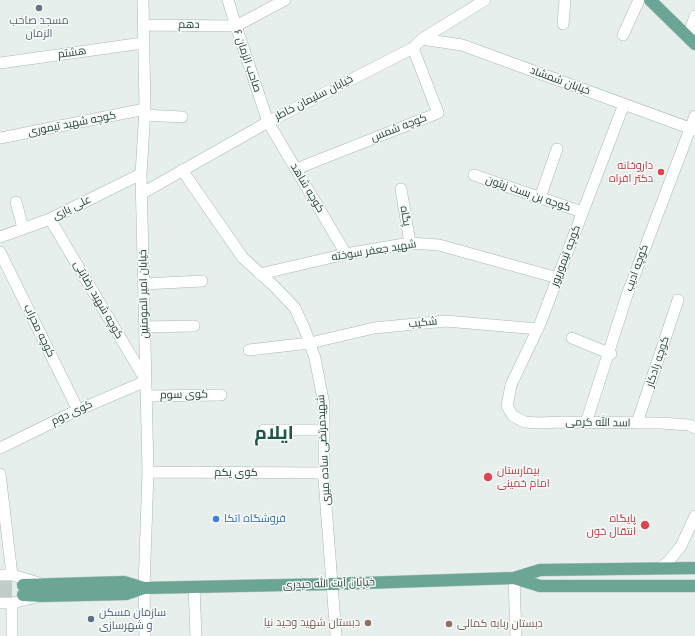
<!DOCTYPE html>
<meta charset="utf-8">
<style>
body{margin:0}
canvas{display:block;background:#e6efeb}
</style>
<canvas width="695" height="636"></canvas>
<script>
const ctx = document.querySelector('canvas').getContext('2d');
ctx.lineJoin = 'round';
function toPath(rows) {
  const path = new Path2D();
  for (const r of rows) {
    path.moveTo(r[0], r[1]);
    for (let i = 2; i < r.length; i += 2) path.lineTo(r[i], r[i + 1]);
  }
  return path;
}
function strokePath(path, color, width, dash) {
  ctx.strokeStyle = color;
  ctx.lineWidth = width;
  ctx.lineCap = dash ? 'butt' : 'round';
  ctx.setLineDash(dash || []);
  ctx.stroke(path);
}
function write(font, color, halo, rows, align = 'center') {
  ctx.font = font + ' "Varela Round",Cairo,sans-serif';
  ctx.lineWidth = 3;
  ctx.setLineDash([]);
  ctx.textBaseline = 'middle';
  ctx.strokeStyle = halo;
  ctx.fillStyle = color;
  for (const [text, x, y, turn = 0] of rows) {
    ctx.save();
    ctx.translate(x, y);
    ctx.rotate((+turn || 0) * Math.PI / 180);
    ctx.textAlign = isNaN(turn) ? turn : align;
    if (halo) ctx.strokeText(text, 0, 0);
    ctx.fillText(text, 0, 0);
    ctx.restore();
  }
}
strokePath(toPath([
 [0,586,23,585],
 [0,596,23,595]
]), '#bfccc8', 12, [12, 6]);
const minor = toPath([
 [143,0,145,109,141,174,148,472,144,588,145,636],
 [228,0,236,26,268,122,346,254],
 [563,24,565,0],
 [143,25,236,26,285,0],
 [623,35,639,0],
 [688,37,695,16],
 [422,39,462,45,695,130],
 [0,63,143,43],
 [624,104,540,324,511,385,507,406,513,416,525,422,538,423,564,422,661,423,689,425,695,428],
 [144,115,182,117],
 [0,138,145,109],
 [296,169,438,113,413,48],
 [182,170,243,258,274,286,295,308,305,330,315,358,324,405,324,479,336,636],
 [474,175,582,212],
 [401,189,410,243],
 [141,194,268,122,413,48,422,39,485,0],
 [540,198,557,149],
 [16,202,23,228],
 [0,237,50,219,141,174],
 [0,252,78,410],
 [260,274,346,254,410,243,439,245,558,278],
 [144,284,202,281],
 [145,327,194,326],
 [572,338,611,354],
 [249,350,310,343,374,328,446,321,538,329],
 [147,396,221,395],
 [586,423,627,295,695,116],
 [637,423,678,300],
 [264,430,323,430],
 [0,448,78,410,146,381,50,219],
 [148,472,324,473],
 [0,474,12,575],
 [660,568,668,562,681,546,695,516],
 [0,575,12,575,39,583],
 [514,578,516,636],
 [194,587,196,636],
 [0,603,12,603,37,597],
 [12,603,12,636]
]);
const major = toPath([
 [650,0,695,44],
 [514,578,540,586,695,586],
 [23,585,124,582,144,588],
 [23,595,41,596,126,594,144,588,333,584,514,578,540,570,695,568]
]);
strokePath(minor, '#a8b8b2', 12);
strokePath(major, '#c2cac8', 13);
strokePath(minor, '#fff', 11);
strokePath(major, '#6aa596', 12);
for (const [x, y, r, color] of [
 [39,8,4,"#6b7280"],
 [661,172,4,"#e0444e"],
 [488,477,5,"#e0444e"],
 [216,519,4,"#3f7fe0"],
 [645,525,5,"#e0444e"],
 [91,619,4,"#5c6f8a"],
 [368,623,4,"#8d6e63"],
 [449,624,4,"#8d6e63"]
]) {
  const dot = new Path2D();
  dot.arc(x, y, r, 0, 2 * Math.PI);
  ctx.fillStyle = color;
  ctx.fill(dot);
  strokePath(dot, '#f7fbf9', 1.5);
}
write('11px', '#5b616d', '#f7fbf9', [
 ["مسجد صاحب",39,21],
 ["الزمان",39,34]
]);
write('11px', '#24423a', '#f7fbf9', [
 ["دهم",189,25,1],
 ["هشتم",72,53,-8],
 ["صاحب الزمان ۶",247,61,71],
 ["خیابان شمشاد",560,81,20],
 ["خیابان سلیمان خاطر",314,98,-27],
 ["کوچه شهید تیموری",72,124,-11],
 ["کوچه شمس",399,128,-21],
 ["کوچه شاهد",307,188,59],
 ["کوچه بن بست زیتون",528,194,19],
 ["علی یاری",72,208,-26],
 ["پگاه",405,216,80],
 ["شهید جعفر سوخته",374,251,-9],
 ["کوچه تیمورپور",566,256,-69],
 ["کوچه ادیب",637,268,-70],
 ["خیابان امیر المومنین",144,294,-91],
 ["کوچه شهید رضایتی",98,300,60],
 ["شکیب",423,323,-6],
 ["کوچه محراب",39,331,64],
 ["کوچه رادکار",658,362,-72],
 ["کوی سوم",184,395,-1],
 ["کوی دوم",72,413,-25],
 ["اسد الله کرمی",598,423,1],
 ["شهیدمرتضی ساده میری",324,450,-93],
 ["کوی یکم",236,473],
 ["خیابان آیت الله حیدری",329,584,-2]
]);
write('11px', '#be3a42', '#f7fbf9', [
 ["داروخانه",653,166],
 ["دکتر افراه",653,179],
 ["بیمارستان",497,471,"left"],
 ["امام خمینی",497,484,"left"],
 ["پایگاه",636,519],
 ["انتقال خون",636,532]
], 'right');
write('11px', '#366cbe', '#f7fbf9', [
 ["فروشگاه اتکا",224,519]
], 'left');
write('11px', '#4e5e75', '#f7fbf9', [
 ["سازمان مسکن",99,613],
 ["و شهرسازی",99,626]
], 'left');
write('11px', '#785e54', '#f7fbf9', [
 ["دبستان شهید وحید نیا",360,623],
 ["دبستان ربابه کمالی",457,624,"left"]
], 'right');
write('bold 19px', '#1f5548', '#f7fbf9', [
 ["ایلام",274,434]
]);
</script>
